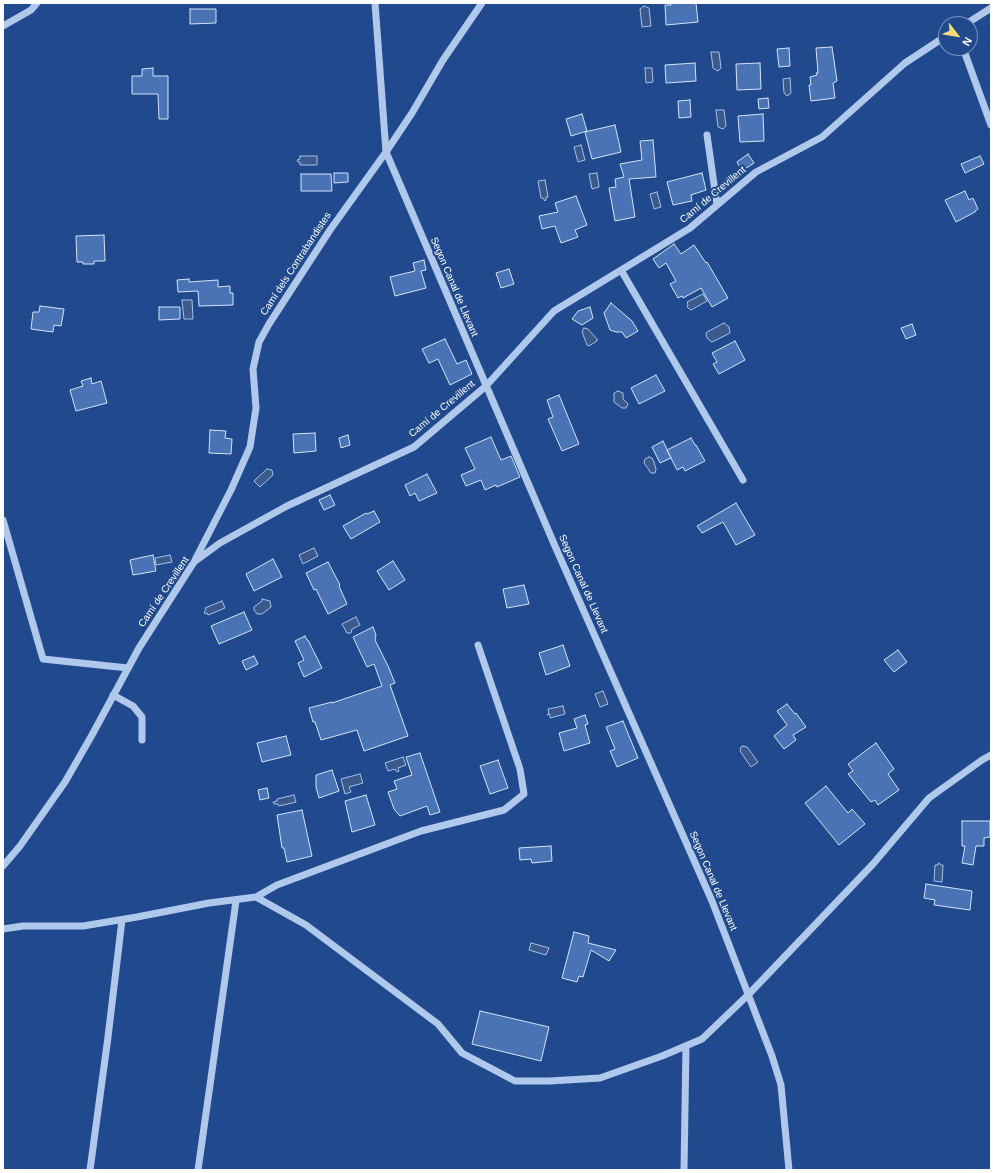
<!DOCTYPE html>
<meta charset="utf-8">
<style>
body{margin:0}
#map{position:relative;width:994px;height:1173px;overflow:hidden;background:#214a8e;font-family:Arial,sans-serif}
canvas{display:block}
.frame{position:absolute;inset:0;border:4px solid #fff;pointer-events:none}
.north{position:absolute;left:938px;top:16px;width:40px;height:40px;box-sizing:border-box;background:#214a8e;border:1px solid #7a92bb;border-radius:50%;rotate:121deg;font-size:11px;font-weight:700;line-height:16px;text-align:center;color:#fff}
.north::after{content:'';display:block;margin:auto;width:14px;height:18px;background:#f8da72;clip-path:polygon(50% 0,100% 100%,50% 72%,0 100%)}
</style>
<div id="map">
<canvas width="994" height="1173"></canvas>
<div class="frame"></div>
<div class="north">N</div>
</div>
<script>
const ctx = document.querySelector('canvas').getContext('2d');
ctx.lineJoin = 'round';
function fillPath(path, color) {
  ctx.fillStyle = color;
  ctx.fill(path, 'evenodd');
}
function toPath(rows) {
  const path = new Path2D();
  for (const r of rows) {
    path.moveTo(r[0], r[1]);
    for (let i = 2; i < r.length; i += 2) path.lineTo(r[i], r[i + 1]);
  }
  return path;
}
function strokePath(path, color, width, dash) {
  ctx.strokeStyle = color;
  ctx.lineWidth = width;
  ctx.lineCap = dash ? 'butt' : 'round';
  ctx.setLineDash(dash || []);
  ctx.stroke(path);
}
function write(font, color, halo, rows, align = 'center') {
  ctx.font = font + ' Arial,sans-serif';
  ctx.lineWidth = 4;
  ctx.setLineDash([]);
  ctx.textBaseline = 'middle';
  ctx.strokeStyle = halo;
  ctx.fillStyle = color;
  for (const [text, x, y, turn = 0] of rows) {
    ctx.save();
    ctx.translate(x, y);
    ctx.rotate((+turn || 0) * Math.PI / 180);
    ctx.textAlign = isNaN(turn) ? turn : align;
    if (halo) ctx.strokeText(text, 0, 0);
    ctx.fillText(text, 0, 0);
    ctx.restore();
  }
}
const water = toPath([
 [644,6,649,8,651,26,642,27,640,9,644,6],
 [711,52,719,52,721,68,718,71,713,68,711,52],
 [645,68,652,68,653,82,646,83,645,68],
 [790,78,791,93,787,96,784,93,783,79,790,78],
 [716,110,724,110,726,126,723,129,718,127,716,110],
 [581,145,585,160,578,162,574,147,581,145],
 [300,156,317,156,317,165,300,165,300,162,298,162,297,160,300,159,300,156],
 [597,173,599,187,592,189,589,174,597,173],
 [545,180,548,197,546,197,546,200,545,201,543,198,541,198,538,181,545,180],
 [657,192,661,207,654,209,650,194,657,192],
 [703,294,707,301,691,310,687,307,688,305,687,302,703,294],
 [182,300,192,300,193,319,184,319,182,300],
 [724,323,729,327,730,333,712,342,708,339,706,335,707,332,724,323],
 [584,328,588,329,597,339,597,341,589,346,587,345,582,332,584,328],
 [618,391,623,393,623,399,628,404,626,408,622,408,614,402,614,393,618,391],
 [649,457,652,458,654,462,656,469,655,473,651,473,644,463,645,459,649,457],
 [267,469,272,470,273,475,260,487,254,481,267,469],
 [314,548,318,556,303,564,299,555,314,548],
 [170,555,172,562,156,565,155,558,170,555],
 [262,599,270,601,271,607,262,614,257,614,254,610,254,607,262,601,262,599],
 [222,601,225,608,208,615,207,613,205,614,204,612,206,610,205,608,222,601],
 [356,617,360,625,352,629,351,633,347,633,342,624,356,617],
 [603,691,608,704,600,707,595,694,603,691],
 [563,706,565,714,550,718,550,714,547,715,549,713,548,709,563,706],
 [743,746,747,747,758,762,751,767,740,751,741,747,743,746],
 [403,757,406,765,398,768,399,771,397,772,395,769,388,771,385,763,403,757],
 [360,774,363,783,349,787,351,792,345,794,341,779,360,774],
 [294,795,296,802,279,806,278,804,274,804,273,802,277,801,277,799,294,795],
 [939,863,941,865,943,865,942,882,934,881,935,865,938,865,939,863],
 [531,943,549,948,546,955,529,950,531,943]
]);
fillPath(water, '#3b598a');
strokePath(water, '#a4c1ed', 1);
const building = toPath([
 [671,3,696,3,698,22,666,25,665,5,671,5,671,3],
 [190,9,216,9,216,23,190,24,190,9],
 [832,47,837,81,833,83,835,98,811,101,809,85,811,85,810,77,817,75,816,73,818,73,816,48,832,47],
 [789,48,790,66,779,67,777,49,789,48],
 [695,63,696,81,666,83,665,65,695,63],
 [760,63,761,89,737,90,736,64,760,63],
 [153,68,153,76,168,76,168,119,159,119,158,94,132,94,132,76,142,76,142,69,153,68],
 [768,98,769,108,759,109,758,99,768,98],
 [690,100,691,117,679,118,678,101,690,100],
 [582,114,587,131,571,136,566,119,582,114],
 [763,114,764,141,740,142,738,116,763,114],
 [615,125,621,152,592,159,585,132,615,125],
 [653,140,656,177,629,179,635,217,615,221,609,188,616,187,615,179,624,177,620,164,642,160,640,141,653,140],
 [748,154,754,163,742,171,737,162,748,154],
 [980,156,984,164,965,173,961,164,980,156],
 [334,173,348,173,348,182,334,183,334,173],
 [702,173,706,190,691,195,692,201,673,205,667,182,702,173],
 [301,174,331,174,332,191,301,191,301,174],
 [965,191,969,200,973,198,978,209,975,211,975,212,956,222,945,200,965,191],
 [576,196,587,225,575,230,578,237,561,243,555,226,542,229,539,216,558,212,555,203,576,196],
 [104,235,105,261,94,261,94,264,83,264,83,262,77,262,76,236,104,235],
 [674,244,681,254,694,245,706,263,707,262,728,298,712,307,701,288,683,298,682,296,678,298,670,284,676,281,666,263,659,268,653,259,674,244],
 [424,260,426,270,421,271,426,288,395,296,390,277,415,271,413,263,424,260],
 [509,269,514,284,501,288,496,273,509,269],
 [189,279,189,282,218,280,218,287,230,286,230,293,233,293,233,305,199,306,198,291,178,292,177,280,189,279],
 [611,303,632,321,638,331,626,338,622,332,616,332,610,330,604,313,611,303],
 [40,306,64,309,61,326,54,325,53,332,31,329,33,312,39,312,40,306],
 [159,307,180,307,180,319,159,320,159,307],
 [590,307,593,318,582,325,572,319,578,311,590,307],
 [912,324,916,335,906,339,901,328,912,324],
 [445,339,457,364,466,360,472,374,450,385,438,359,429,363,422,349,445,339],
 [735,341,745,360,719,374,713,364,717,362,712,353,735,341],
 [656,375,665,391,639,404,631,388,656,375],
 [91,378,92,384,101,381,107,403,76,411,70,390,83,386,81,381,91,378],
 [559,395,579,444,562,451,548,419,553,417,547,400,559,395],
 [210,430,226,431,225,438,232,439,231,454,209,453,210,430],
 [315,433,316,451,294,453,293,434,315,433],
 [348,435,350,445,341,448,339,438,348,435],
 [491,437,501,460,511,456,520,477,497,487,496,485,485,490,481,480,466,486,461,475,475,469,465,448,491,437],
 [691,438,695,445,696,445,705,461,685,471,683,467,677,470,667,450,691,438],
 [663,441,671,458,660,463,652,447,663,441],
 [427,474,437,493,419,501,415,493,410,496,405,485,427,474],
 [330,495,335,505,324,510,319,500,330,495],
 [736,503,755,535,736,545,723,522,702,533,697,526,736,503],
 [374,511,380,522,351,539,343,526,366,513,367,514,374,511],
 [153,555,156,571,133,575,130,560,153,555],
 [273,559,282,577,254,591,246,574,273,559],
 [393,561,405,580,389,590,377,571,393,561],
 [328,562,340,585,339,586,347,604,328,614,316,589,314,590,306,573,328,562],
 [524,585,529,604,507,608,503,589,524,585],
 [244,612,252,630,219,644,211,626,244,612],
 [373,627,376,635,375,640,388,666,395,683,390,685,408,736,364,751,357,730,321,740,315,722,313,722,309,708,332,702,332,703,382,686,374,664,367,667,353,637,373,627],
 [305,636,307,640,308,640,322,668,304,677,298,663,304,660,295,641,305,636],
 [563,645,570,666,546,675,539,653,563,645],
 [898,650,907,662,894,672,884,660,898,650],
 [254,656,258,664,246,670,242,661,254,656],
 [787,704,795,714,796,713,806,727,793,735,796,740,784,749,774,736,787,725,777,711,787,704],
 [585,715,588,724,585,725,590,743,564,751,559,733,577,728,574,719,585,715],
 [623,721,638,758,617,767,610,751,615,749,606,727,623,721],
 [286,736,291,755,262,762,257,743,286,736],
 [876,743,894,769,888,774,899,790,878,805,875,800,871,802,848,774,853,771,848,764,876,743],
 [420,753,440,812,430,815,427,806,400,816,394,809,388,792,397,789,394,781,412,775,406,757,420,753],
 [498,760,508,788,490,794,480,766,498,760],
 [332,770,339,791,319,798,316,787,316,775,332,770],
 [826,786,848,813,852,809,865,824,839,845,805,803,826,786],
 [267,788,269,798,260,800,258,790,267,788],
 [366,795,375,825,352,832,345,801,366,795],
 [302,810,312,856,287,862,284,848,282,848,277,815,302,810],
 [962,821,990,821,990,837,984,838,984,846,976,846,973,865,962,863,965,846,962,846,962,821],
 [551,846,552,861,532,863,531,859,520,860,519,848,551,846],
 [926,884,972,891,970,910,934,905,935,900,924,898,926,884],
 [574,932,589,936,588,943,616,950,609,961,591,950,583,977,579,976,577,982,562,978,574,932],
 [480,1011,549,1027,541,1061,472,1044,480,1011]
]);
fillPath(building, '#4a73b5');
strokePath(building, '#d5e3f9', 1);
strokePath(toPath([
 [375,3,386,152,555,546,712,901,772,1056,781,1085,789,1170],
 [966,24,991,8],
 [3,26,31,10,37,3],
 [963,48,991,125],
 [707,135,717,205],
 [621,270,743,480],
 [3,520,43,659,128,668],
 [195,560,231,490,250,447,256,408,253,369,259,342,269,324,330,230,386,152,412,113,443,60,482,3],
 [113,695,133,706,142,717,142,740],
 [3,866,20,846,65,782,92,735,139,648,194,562,220,543,287,506,414,447,486,386,554,311,690,228,756,172,822,137,905,63,946,36],
 [256,897,277,885,421,831,504,810,524,794,520,769,478,645],
 [3,929,23,926,83,926,137,917,209,903,256,897,306,925,438,1024,462,1053,515,1081,550,1081,600,1078,662,1056,702,1039,748,995,873,864,929,798,982,760,991,755],
 [90,1170,108,1037,122,920],
 [198,1170,236,901],
 [684,1170,686,1046]
]), '#b0c8ec', 7);
write('10px', '#fff', '#214a8e', [
 ["Camí de Crevillent",713,195,-40],
 ["Camí dels Contrabandistes",296,264,-57],
 ["Segon Canal de Llevant",454,287,67],
 ["Camí de Crevillent",442,409,-40],
 ["Segon Canal de Llevant",583,584,66],
 ["Camí de Crevillent",164,592,-56],
 ["Segon Canal de Llevant",713,881,67]
]);
</script>
